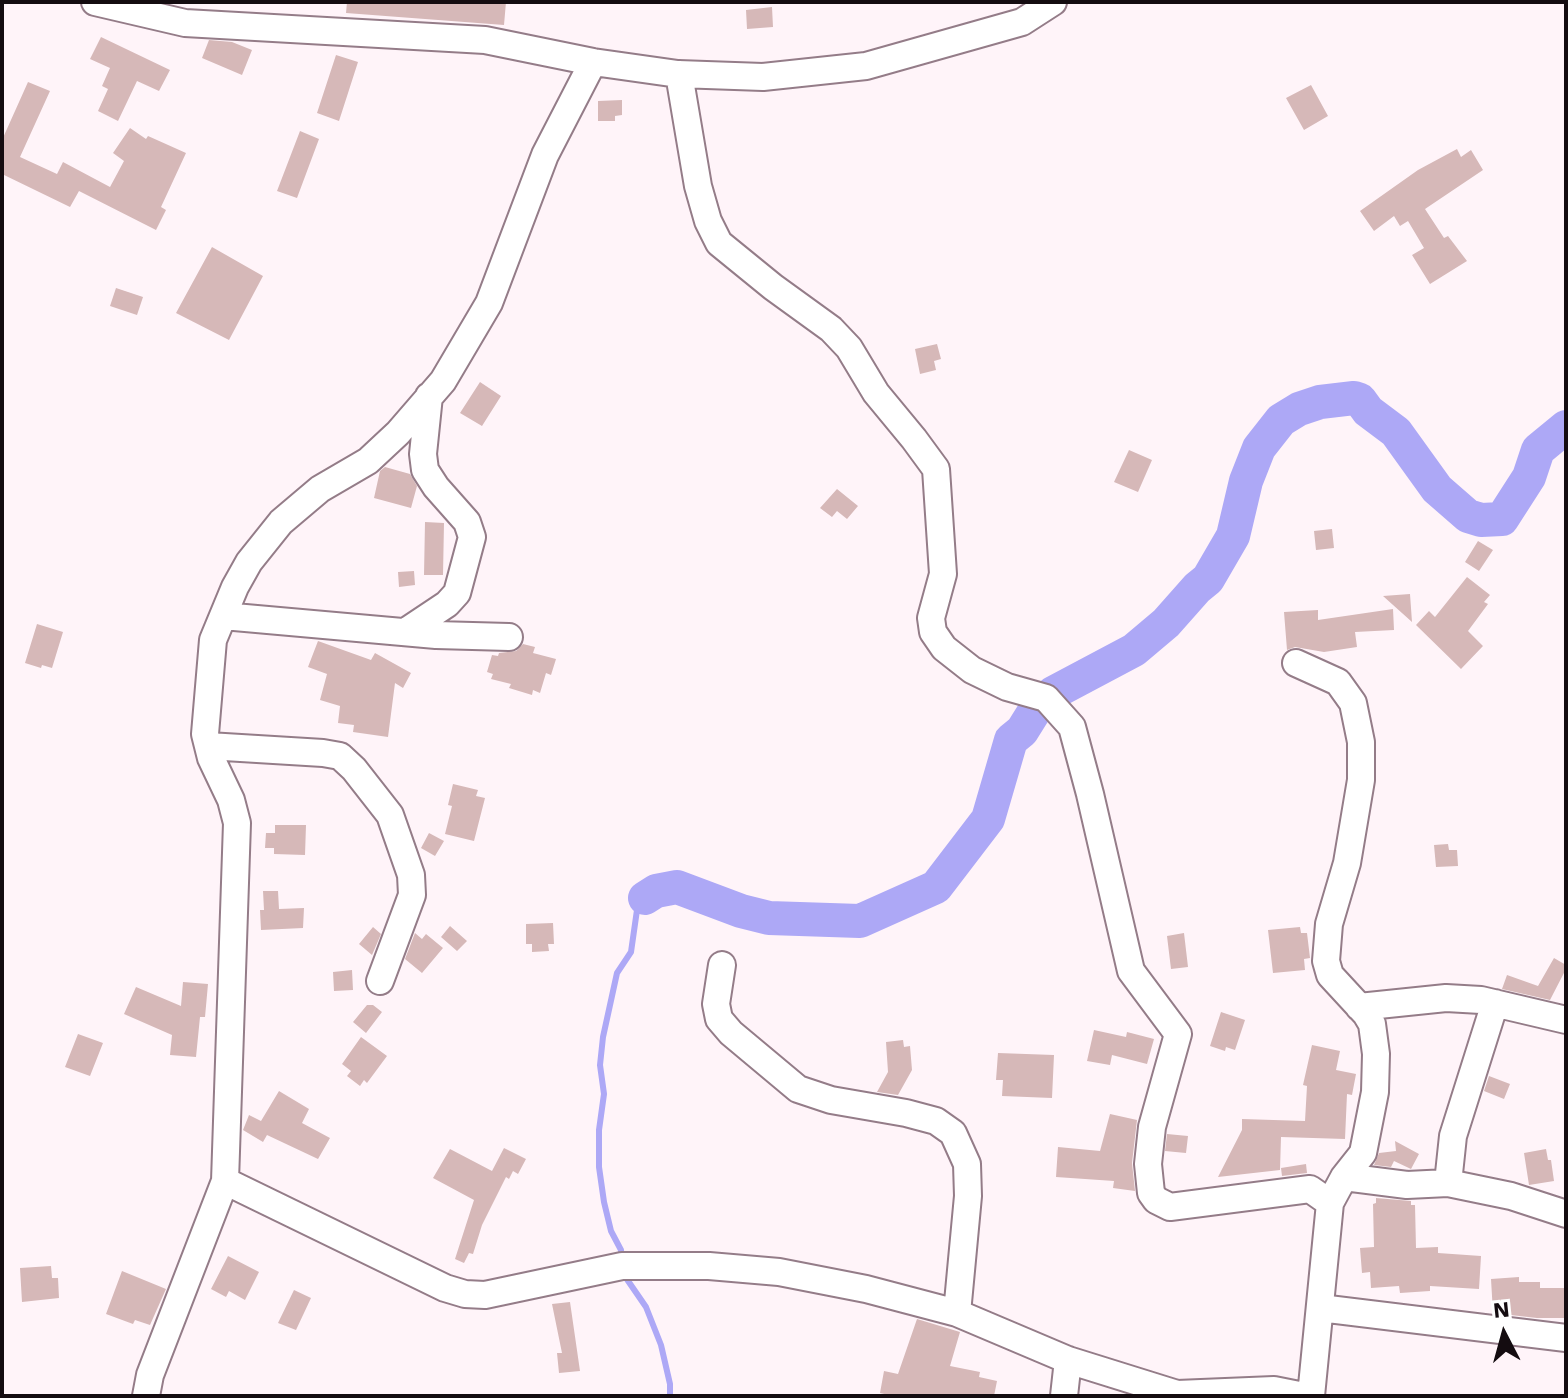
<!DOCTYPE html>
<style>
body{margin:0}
#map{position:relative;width:1568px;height:1398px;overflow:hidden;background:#fff4f9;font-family:"Work Sans",sans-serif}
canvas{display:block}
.frame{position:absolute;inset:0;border:4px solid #140c10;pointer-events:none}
.north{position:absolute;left:1464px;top:1294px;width:80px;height:80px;-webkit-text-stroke:6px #fff;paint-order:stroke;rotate:354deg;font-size:22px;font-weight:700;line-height:32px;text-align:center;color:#140c10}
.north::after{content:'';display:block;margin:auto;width:28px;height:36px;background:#140c10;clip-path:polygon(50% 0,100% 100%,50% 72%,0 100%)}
</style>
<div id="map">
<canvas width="1568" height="1398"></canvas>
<div class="frame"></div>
<div class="north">N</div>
</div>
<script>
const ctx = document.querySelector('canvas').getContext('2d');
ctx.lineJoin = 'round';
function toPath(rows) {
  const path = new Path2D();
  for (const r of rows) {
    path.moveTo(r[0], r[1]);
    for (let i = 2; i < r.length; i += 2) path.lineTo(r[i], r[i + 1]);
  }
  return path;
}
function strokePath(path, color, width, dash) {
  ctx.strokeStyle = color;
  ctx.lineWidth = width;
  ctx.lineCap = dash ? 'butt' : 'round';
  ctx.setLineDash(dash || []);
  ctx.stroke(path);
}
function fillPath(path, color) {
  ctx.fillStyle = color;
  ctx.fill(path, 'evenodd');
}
strokePath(toPath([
 [622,1260,621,1250,611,1231,604,1202,599,1167,599,1130,604,1094,600,1065,603,1037,617,973,631,952,637,910,645,898],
 [624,1275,646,1307,661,1345,670,1384,670,1396]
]), '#ada8f6', 6);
strokePath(toPath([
 [645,898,656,891,677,887,741,911,769,918,860,921,936,887,988,819,1011,740,1022,731,1037,707,1053,693,1134,650,1166,623,1197,588,1208,579,1233,536,1246,481,1259,448,1281,420,1299,409,1320,402,1354,398,1360,400,1368,411,1396,432,1437,489,1468,516,1481,520,1502,519,1529,477,1538,450,1566,427]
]), '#ada8f6', 34);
fillPath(toPath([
 [347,2,506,2,504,25,346,13],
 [772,7,773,27,747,29,746,10],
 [101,37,170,70,159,91,137,81,118,121,98,111,108,89,102,86,110,68,90,59],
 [209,40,232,42,252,50,242,75,202,58],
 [336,55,358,62,339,121,317,113],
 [28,82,50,91,20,157,57,174,63,162,110,187,124,161,113,153,130,128,146,139,148,136,186,153,161,207,166,210,156,230,79,191,70,207,2,174,2,140],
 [1311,85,1328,116,1304,130,1286,98],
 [622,100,622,115,615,116,615,121,598,121,598,101],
 [300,131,319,139,297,198,277,191],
 [1457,149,1461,157,1471,150,1483,170,1425,209,1444,238,1448,236,1467,261,1430,284,1412,255,1424,248,1408,221,1400,226,1394,216,1374,231,1360,211,1418,170],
 [212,247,263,276,229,340,176,313],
 [116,288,143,297,137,315,110,306],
 [937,344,941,359,934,361,936,370,920,374,915,349],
 [480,382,501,396,482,426,460,413],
 [1129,450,1152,460,1138,492,1114,482],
 [385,467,410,474,417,486,411,508,374,498,380,471],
 [837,489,858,506,847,519,837,511,832,517,820,508],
 [425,522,444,523,443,575,424,575],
 [1332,529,1334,548,1316,550,1314,531],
 [1478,541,1493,550,1479,571,1465,562],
 [414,571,415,585,399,587,398,572],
 [1467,577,1490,595,1484,602,1488,604,1468,631,1483,646,1461,669,1416,625,1429,611,1435,617],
 [1410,594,1412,622,1383,596],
 [1393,609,1394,630,1355,632,1357,647,1324,652,1295,647,1287,650,1284,612,1318,610,1318,620],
 [37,624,63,632,52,668,42,665,41,668,25,663],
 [318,641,371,660,375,653,411,673,403,688,395,683,388,737,353,732,354,725,338,723,340,706,320,700,327,674,308,667],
 [523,644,535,647,533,653,556,659,551,675,546,673,540,693,533,690,532,695,509,688,511,684,491,679,493,674,487,672,492,655,498,656,499,653,516,651],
 [453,784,478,790,476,796,485,798,474,841,445,834,452,806,448,805],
 [275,825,306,825,305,855,274,854,274,848,265,848,266,833,275,833],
 [429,833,444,841,435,856,421,848],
 [1448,844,1449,850,1457,850,1458,866,1436,867,1434,845],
 [263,891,278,891,279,909,304,908,303,928,261,930,260,910,264,910],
 [553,923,554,944,548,944,549,951,532,952,532,944,526,944,526,924],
 [450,926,467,941,457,951,441,937],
 [373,927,381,934,372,955,359,944],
 [1300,927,1301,933,1307,933,1310,958,1304,959,1305,970,1273,973,1268,930],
 [415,933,422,939,426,934,443,948,422,973,405,959],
 [1184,933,1188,967,1171,969,1167,936],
 [1554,958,1566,965,1566,969,1550,1000,1502,989,1507,975,1538,986],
 [352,970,353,990,334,991,333,972],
 [183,982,208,984,205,1017,200,1017,196,1057,170,1055,172,1035,124,1014,136,987,181,1006],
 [367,1005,373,1005,382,1012,366,1033,353,1022],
 [1221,1012,1245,1020,1235,1050,1226,1047,1225,1051,1210,1046],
 [1094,1030,1126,1037,1127,1032,1154,1039,1147,1064,1112,1055,1110,1065,1087,1061],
 [78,1034,103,1043,90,1076,65,1067],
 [361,1037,387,1056,367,1083,364,1080,360,1086,347,1076,351,1071,342,1064],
 [903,1040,904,1047,910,1046,912,1070,898,1095,877,1092,888,1072,886,1042],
 [1312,1045,1340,1051,1336,1070,1356,1074,1352,1095,1347,1094,1345,1139,1281,1137,1280,1170,1218,1177,1242,1130,1242,1119,1305,1121,1307,1086,1303,1085],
 [998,1053,1054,1055,1052,1098,1002,1096,1003,1080,996,1080],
 [1489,1076,1510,1084,1504,1099,1484,1091],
 [279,1091,309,1109,302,1123,330,1138,318,1159,267,1135,263,1142,243,1130,249,1115,261,1121],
 [1110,1114,1137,1120,1132,1163,1135,1191,1113,1188,1114,1181,1056,1177,1058,1147,1100,1151],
 [1167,1134,1188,1136,1186,1153,1165,1151],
 [1395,1141,1419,1154,1411,1169,1394,1161,1391,1167,1374,1165,1379,1153,1396,1151],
 [504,1148,526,1159,518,1174,513,1171,509,1179,506,1177,482,1225,473,1254,469,1253,464,1263,455,1259,474,1200,433,1178,450,1149,492,1171],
 [1546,1149,1548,1160,1551,1160,1554,1181,1529,1185,1524,1153],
 [1306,1164,1307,1173,1282,1176,1281,1168],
 [1376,1198,1411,1201,1411,1205,1415,1205,1416,1248,1438,1247,1438,1253,1481,1256,1479,1289,1430,1286,1430,1291,1400,1293,1399,1286,1371,1288,1370,1272,1362,1273,1360,1248,1374,1247,1373,1204,1376,1203],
 [228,1256,259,1272,245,1300,229,1291,226,1297,211,1289],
 [51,1266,52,1278,58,1278,59,1298,22,1302,20,1268],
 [122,1271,166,1289,150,1325,135,1320,133,1324,106,1314],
 [1519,1277,1519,1282,1540,1282,1540,1288,1566,1288,1566,1318,1537,1318,1493,1313,1491,1279],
 [294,1290,311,1298,296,1330,278,1323],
 [570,1302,580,1371,559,1373,557,1353,562,1353,552,1304],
 [917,1319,960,1332,950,1366,980,1372,979,1377,997,1381,994,1396,893,1396,880,1393,884,1371,898,1374]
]), '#d6b8b8');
const minor = toPath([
 [95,2,185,23,485,40,593,62,678,74,763,77,866,66,1022,22,1053,2],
 [679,74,698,186,708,221,719,243,773,287,831,329,849,348,876,393,914,439,936,469,943,574,931,618,933,632,944,648,972,670,1007,687,1046,698,1072,727,1090,794,1131,971,1178,1034,1152,1127,1148,1164,1151,1193,1156,1200,1170,1207,1310,1189,1330,1203],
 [223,616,436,635,509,637],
 [405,632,447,604,457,593,472,537,467,522,436,487,425,470,423,454,429,396],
 [1296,663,1338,682,1353,703,1361,742,1361,780,1347,863,1329,924,1326,961,1330,975,1366,1014,1372,1024,1376,1054,1375,1092,1363,1153,1344,1177,1330,1203,1311,1396],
 [208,746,323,753,340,756,354,769,390,815,411,875,412,895,380,981],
 [722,965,716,1004,719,1019,731,1033,798,1089,831,1100,906,1113,936,1121,953,1133,967,1164,968,1196,957,1313],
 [1359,1007,1446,998,1481,1000,1566,1020],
 [1344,1177,1407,1185,1448,1183,1511,1196,1566,1214],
 [225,1181,445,1288,465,1294,485,1295,622,1266,709,1266,779,1272,866,1289,957,1313,1068,1360,1177,1394,1274,1390,1304,1396],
 [1448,1183,1453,1136,1495,1003],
 [1320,1308,1566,1338],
 [146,1396,150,1375,225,1181,237,823,231,800,211,758,205,734,213,640,235,587,249,562,281,522,320,489,368,461,398,433,443,381,489,303,545,155,593,62],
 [1064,1396,1068,1360]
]);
strokePath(minor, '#947c88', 30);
strokePath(minor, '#fff', 26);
</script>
